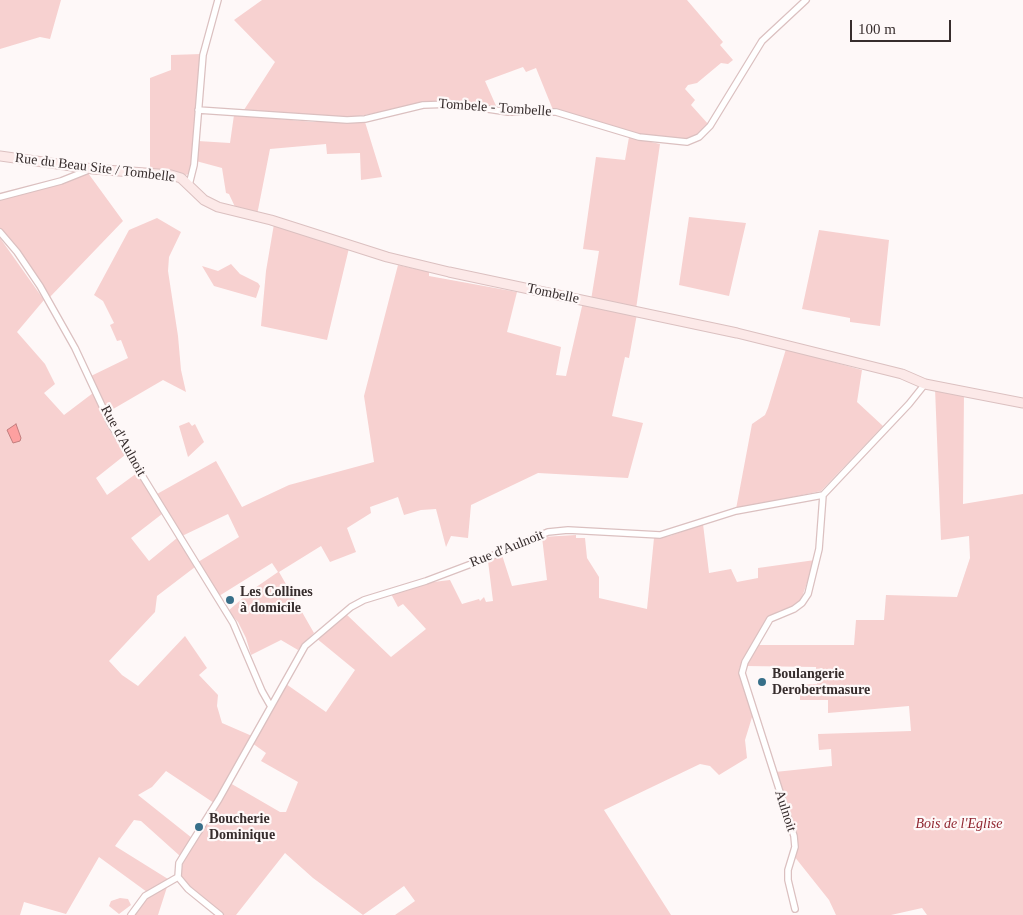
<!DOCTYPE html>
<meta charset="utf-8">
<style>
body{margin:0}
#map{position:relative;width:1023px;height:915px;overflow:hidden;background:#fef8f8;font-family:"Times New Roman",serif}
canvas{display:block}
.scale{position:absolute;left:850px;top:20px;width:101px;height:22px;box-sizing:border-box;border:2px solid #372d2d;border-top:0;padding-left:6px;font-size:15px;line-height:18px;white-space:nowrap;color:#372d2d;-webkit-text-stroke:4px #fef8f8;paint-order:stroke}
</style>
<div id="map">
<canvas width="1023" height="915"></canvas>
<div class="scale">100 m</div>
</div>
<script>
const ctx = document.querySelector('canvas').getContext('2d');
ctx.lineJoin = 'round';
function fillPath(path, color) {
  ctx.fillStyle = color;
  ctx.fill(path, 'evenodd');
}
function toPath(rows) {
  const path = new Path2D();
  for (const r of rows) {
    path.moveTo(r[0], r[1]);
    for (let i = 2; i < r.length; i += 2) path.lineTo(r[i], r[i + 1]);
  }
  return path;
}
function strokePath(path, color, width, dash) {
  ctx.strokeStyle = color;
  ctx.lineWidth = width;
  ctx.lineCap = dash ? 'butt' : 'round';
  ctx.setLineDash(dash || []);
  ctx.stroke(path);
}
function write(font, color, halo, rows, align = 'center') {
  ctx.font = font + ' "Times New Roman",serif';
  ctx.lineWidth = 4.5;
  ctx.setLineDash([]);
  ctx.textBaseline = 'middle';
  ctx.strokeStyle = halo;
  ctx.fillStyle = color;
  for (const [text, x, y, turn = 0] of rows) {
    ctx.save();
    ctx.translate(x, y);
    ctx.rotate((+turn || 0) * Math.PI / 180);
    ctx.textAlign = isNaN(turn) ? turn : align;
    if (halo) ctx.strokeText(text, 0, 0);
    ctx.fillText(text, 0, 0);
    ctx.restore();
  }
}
fillPath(toPath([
 [0,0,61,0,50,39,40,37,0,49],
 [262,0,687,0,723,42,720,45,733,60,728,64,721,63,697,83,688,85,685,89,695,100,691,105,709,125,697,137,685,141,655,139,553,110,536,68,526,72,523,67,485,81,497,108,442,100,349,118,242,113,275,62,234,20],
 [201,54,194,159,190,173,186,175,150,170,150,78,171,70,171,55],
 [234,115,314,122,365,122,382,177,361,180,360,153,327,154,326,144,270,149,257,215,236,209,229,194,226,193,222,168,196,161,198,141,230,143],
 [629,137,660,144,636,309,591,300,599,251,583,249,596,157,625,160],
 [88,173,123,221,49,298,0,230,0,199],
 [689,217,746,223,729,296,679,285],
 [157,218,181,232,169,257,168,271,178,336,181,370,186,392,163,380,108,412,91,376,128,358,121,340,117,341,110,325,114,323,103,301,94,295,129,230],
 [274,224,349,248,327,340,261,326,266,271],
 [819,230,889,240,880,326,850,322,850,318,802,309],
 [0,238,44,300,17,332,45,364,55,384,44,393,64,415,93,393,107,426,125,455,96,478,107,495,137,473,162,514,131,538,149,561,177,538,195,567,157,596,155,612,109,661,122,675,138,686,185,636,207,668,199,675,218,695,217,706,222,723,252,736,214,803,166,771,152,787,138,795,192,838,180,856,141,821,134,820,115,846,168,879,147,892,99,857,66,914,24,902,20,915,0,915],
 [231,264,240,274,258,283,260,286,256,298,214,286,202,266,218,271],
 [398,265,429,272,429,276,517,292,507,332,561,347,556,375,566,376,583,302,590,303,589,307,635,316,637,314,629,358,625,357,612,416,643,423,628,478,538,473,471,505,468,538,451,536,446,547,436,509,421,510,404,515,398,497,370,507,371,513,347,528,356,552,330,562,321,546,279,572,314,633,298,650,281,640,251,655,246,638,238,622,228,611,252,590,278,572,272,563,219,596,198,562,239,537,228,514,182,536,157,494,216,461,242,507,289,485,374,462,364,396],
 [786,349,862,370,857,402,883,426,821,491,736,509,752,424,765,415,768,408],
 [935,388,964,393,963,504,1023,494,1023,915,927,915,922,908,891,915,836,915,829,900,794,856,797,846,775,772,832,766,831,749,819,750,818,734,911,731,909,706,828,713,828,700,800,700,800,685,817,684,816,667,746,666,759,645,854,645,856,620,884,620,886,595,957,597,970,558,969,536,941,540],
 [189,422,192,426,195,424,204,442,188,457,179,426],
 [703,524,709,573,731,569,737,582,758,578,758,568,815,560,801,600,793,607,779,611,766,619,739,669,753,714,745,740,747,758,719,775,710,766,700,764,604,810,671,915,395,915,415,901,404,886,363,915,313,878,285,853,236,915,223,915,192,890,182,878,180,872,184,860,230,783,280,812,286,812,298,782,261,761,266,753,252,743,286,684,326,712,355,670,316,638,345,613,391,657,426,629,403,604,398,607,391,594,433,582,450,580,462,604,479,599,480,601,484,597,486,602,493,601,488,561,502,555,512,586,547,580,542,537,576,535,576,538,585,538,587,558,599,577,599,598,647,609,654,538,670,536],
 [168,884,158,915,133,915,143,900],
 [120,898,128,899,131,905,119,914,109,906,111,901]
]), '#f7d1d0');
const water = toPath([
 [16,424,21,438,20,441,13,443,7,430,16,424]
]);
fillPath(water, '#fda0a0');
strokePath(water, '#c27e7e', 1);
const street = toPath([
 [198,110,347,120,365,119,423,105,454,104,508,112,556,112,639,137,687,142,699,137,710,126,762,41,806,0],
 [189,185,194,165,203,55,218,0],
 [0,197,61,181,91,169],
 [0,232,17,252,40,286,75,348,111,425,233,623,262,691,270,705],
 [178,877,179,863,187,850,219,799,305,646,351,607,364,600,426,581,487,558,548,532,568,530,660,535,736,511,823,495,909,404,925,384],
 [178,877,188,889,220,915],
 [795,909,788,880,788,870,795,847,794,836,742,673,745,662,770,619,794,609,802,603,808,594,819,549,823,495],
 [131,915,145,896,178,877]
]);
const secondary = toPath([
 [0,156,93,169,171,175,181,178,204,200,218,207,271,220,387,257,449,272,737,333,902,374,925,384,1023,403]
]);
strokePath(street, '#dbc0c0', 8);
strokePath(secondary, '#dbc0c0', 11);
strokePath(street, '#fff', 5.5);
strokePath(secondary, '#fce9e8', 9);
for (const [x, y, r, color] of [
 [230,600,5,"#376f89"],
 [762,682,5,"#376f89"],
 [199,827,5,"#376f89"]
]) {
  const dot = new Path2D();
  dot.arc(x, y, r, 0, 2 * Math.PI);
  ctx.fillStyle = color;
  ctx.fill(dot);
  strokePath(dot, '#fef8f8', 2);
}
write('14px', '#372d2d', '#fef8f8', [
 ["Tombele - Tombelle",495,108,4],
 ["Rue du Beau Site / Tombelle",95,168,7],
 ["Tombelle",553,294,12],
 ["Rue d'Aulnoit",123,441,61],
 ["Rue d'Aulnoit",507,549,-22],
 ["Aulnoit",785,811,72]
]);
write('bold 14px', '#372d2d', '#fef8f8', [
 ["Les Collines",240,592],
 ["à domicile",240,608],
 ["Boulangerie",772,674],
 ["Derobertmasure",772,690],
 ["Boucherie",209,819],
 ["Dominique",209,835]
], 'left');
write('italic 14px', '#902630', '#fef8f8', [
 ["Bois de l'Eglise",959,824]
]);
</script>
